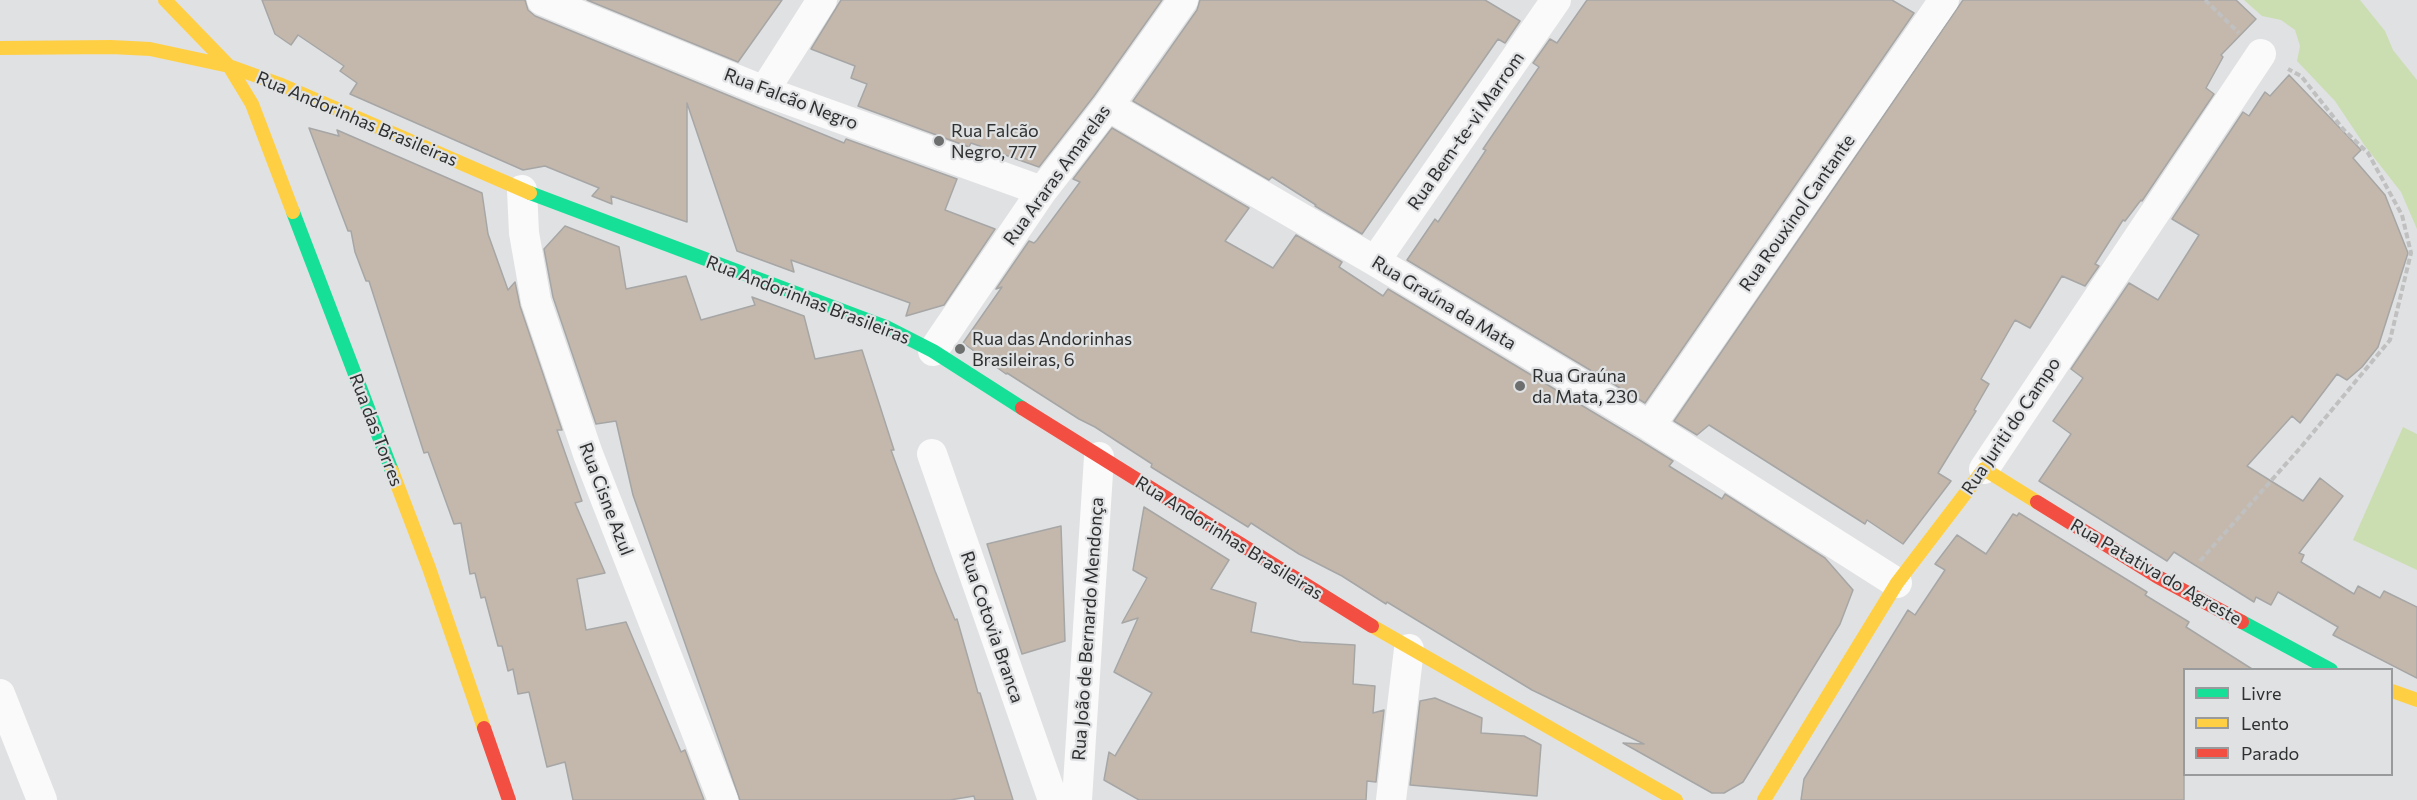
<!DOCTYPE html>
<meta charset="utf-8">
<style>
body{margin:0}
#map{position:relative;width:2417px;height:800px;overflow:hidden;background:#e0e1e2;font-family:Commissioner,sans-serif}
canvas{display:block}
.legend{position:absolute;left:2183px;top:668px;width:210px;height:108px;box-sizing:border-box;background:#dfe1e3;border:2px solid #999a9b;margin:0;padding:8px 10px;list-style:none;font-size:18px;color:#2f3030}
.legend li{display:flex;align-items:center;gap:12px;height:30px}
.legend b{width:30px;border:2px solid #999a9b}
</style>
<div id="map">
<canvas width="2417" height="800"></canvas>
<ul class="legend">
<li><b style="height:8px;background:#16e098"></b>Livre</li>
<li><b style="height:8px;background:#ffcf43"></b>Lento</li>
<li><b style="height:8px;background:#f24e42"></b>Parado</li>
</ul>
</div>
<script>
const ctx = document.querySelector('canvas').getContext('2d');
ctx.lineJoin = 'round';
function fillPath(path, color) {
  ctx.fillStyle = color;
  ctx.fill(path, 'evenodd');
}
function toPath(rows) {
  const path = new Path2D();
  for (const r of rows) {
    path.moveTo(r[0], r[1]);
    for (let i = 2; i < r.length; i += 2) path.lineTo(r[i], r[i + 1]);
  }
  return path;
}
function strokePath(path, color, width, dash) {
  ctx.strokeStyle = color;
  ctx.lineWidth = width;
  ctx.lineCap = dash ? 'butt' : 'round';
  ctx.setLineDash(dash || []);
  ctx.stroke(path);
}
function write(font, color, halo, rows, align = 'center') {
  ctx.font = font + ' Commissioner,sans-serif';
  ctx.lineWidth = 4.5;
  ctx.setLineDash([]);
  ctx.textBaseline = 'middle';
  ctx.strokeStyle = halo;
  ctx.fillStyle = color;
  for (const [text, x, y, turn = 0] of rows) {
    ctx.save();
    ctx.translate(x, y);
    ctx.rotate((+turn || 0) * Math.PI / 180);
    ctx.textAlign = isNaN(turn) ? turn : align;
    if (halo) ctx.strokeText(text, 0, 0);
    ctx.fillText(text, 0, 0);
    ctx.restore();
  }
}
fillPath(toPath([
 [2244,0,2360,0,2385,31,2393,50,2417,80,2417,229,2401,192,2365,146,2335,101,2297,61,2300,46,2295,30,2281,20,2262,16],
 [2403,427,2417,434,2417,570,2353,540]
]), '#cbdeb2');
const building = toPath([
 [262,0,525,0,528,10,535,16,844,143,846,139,957,179,945,210,995,229,944,305,906,316,910,303,791,260,794,272,737,251,687,103,687,222,611,196,612,204,592,196,599,188,545,166,523,170,350,94,357,83,340,71,344,66,298,35,291,45,275,34,262,0],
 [587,0,782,0,738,62,587,0],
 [841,0,1162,0,1094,96,1039,167,971,143,969,147,858,106,867,84,851,78,855,66,811,49,841,0],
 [1200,0,1485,0,1520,21,1505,43,1498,39,1362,234,1315,206,1316,205,1272,177,1269,180,1133,101,1197,10,1200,0],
 [1587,0,1892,0,1914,13,1645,403,1407,260,1435,219,1438,222,1486,150,1483,149,1539,67,1533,63,1550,39,1557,43,1587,0],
 [1963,0,2236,0,2256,19,2221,55,2223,57,2206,88,2214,94,2142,201,2141,200,2125,221,2123,220,2095,264,2099,266,2085,286,2062,276,2030,328,2015,320,1981,379,1989,384,1974,410,1976,411,1938,473,1951,481,1903,544,1867,520,1865,524,1709,425,1697,435,1674,421,1963,0],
 [2289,75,2361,150,2353,158,2385,195,2408,253,2378,347,2362,367,2347,380,2337,374,2300,423,2292,416,2247,466,2303,501,2320,478,2343,496,2299,553,2304,555,2301,562,2354,594,2358,586,2380,598,2384,591,2417,607,2417,678,2333,635,2338,627,2278,592,2271,605,2256,597,2254,602,2174,552,2167,561,2039,481,2071,434,2053,421,2083,378,2071,369,2129,283,2158,300,2199,235,2172,219,2243,112,2249,116,2265,92,2270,96,2289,75],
 [309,128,339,136,337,130,482,193,488,234,508,290,515,282,520,306,562,430,557,430,582,501,575,503,605,573,577,579,586,630,626,622,681,752,685,750,704,800,573,800,565,762,547,767,529,692,518,694,513,669,508,671,502,646,498,646,485,597,481,598,475,573,470,574,461,523,454,524,428,452,424,453,369,281,366,281,355,252,351,231,348,231,309,128],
 [1112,128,1249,208,1225,241,1273,268,1296,235,1342,262,1339,267,1383,296,1388,289,1641,441,1673,461,1669,466,1722,499,1725,494,1825,558,1853,590,1840,624,1743,782,1724,793,1712,793,1623,743,1644,744,1532,690,1387,602,1386,604,1342,576,1299,554,1251,523,1248,527,1151,467,1152,464,1095,427,1079,419,1007,373,1006,374,963,343,1002,287,996,289,1029,241,1034,243,1037,240,1080,182,1073,179,1112,128],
 [565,226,619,247,626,289,686,276,701,320,755,305,752,297,804,316,815,359,862,350,894,450,891,450,935,571,955,620,957,619,978,693,980,693,1013,800,975,800,974,796,950,800,740,800,633,495,616,421,596,424,553,297,544,249,565,226],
 [1144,507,1229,560,1211,589,1256,603,1251,632,1301,642,1355,645,1353,684,1375,686,1373,713,1384,710,1376,782,1367,781,1366,800,1139,800,1104,780,1109,752,1115,756,1152,693,1114,672,1138,618,1122,623,1147,578,1133,570,1144,507],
 [2019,513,2147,592,2145,595,2189,622,2186,627,2252,669,2184,669,2184,800,1801,800,1804,779,1908,610,1915,615,1945,570,1935,564,1957,535,1986,554,2013,514,2017,516,2019,513],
 [1061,526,1065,641,1022,654,987,544,1061,526],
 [1435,698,1482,718,1481,733,1524,736,1541,745,1537,796,1410,785,1420,701,1435,698]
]);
fillPath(building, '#c4b8ac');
strokePath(building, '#a6a6a6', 1.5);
strokePath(toPath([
 [2205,0,2239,33],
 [2200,561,2301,447,2390,340,2411,253,2402,215,2368,153,2343,129,2301,76,2288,69]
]), '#c0c0c1', 4, [6, 3]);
strokePath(toPath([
 [542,0,764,91,1042,191],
 [764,91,822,0],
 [1108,106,1375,261,1650,426,1897,583],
 [522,190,524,233,536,301,588,454,723,800],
 [1375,261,1556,0],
 [933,351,1042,191,1108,106,1183,0],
 [1650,426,1944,0],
 [932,454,1053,800],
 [1984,469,2261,54],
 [0,694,42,800],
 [1077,800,1099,457],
 [1391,800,1409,649]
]), '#fafafb', 30);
strokePath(toPath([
 [530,193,886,327,933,351,1022,408],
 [293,212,392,471],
 [2242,622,2331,670]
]), '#16e098', 14);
strokePath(toPath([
 [165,0,229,66,279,84,530,193],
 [0,48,111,47,150,49,229,66,252,104,293,212],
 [392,471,429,568,484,728],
 [1372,626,1676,800],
 [2392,691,2417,700],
 [1764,800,1897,583,1984,469,2037,502]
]), '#ffcf43', 14);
strokePath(toPath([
 [1022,408,1372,626],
 [2037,502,2158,577,2242,622],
 [484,728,509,800]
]), '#f24e42', 14);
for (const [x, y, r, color] of [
 [939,141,6,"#6d6e6e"],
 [960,349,6,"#6d6e6e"],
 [1520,386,6,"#6d6e6e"]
]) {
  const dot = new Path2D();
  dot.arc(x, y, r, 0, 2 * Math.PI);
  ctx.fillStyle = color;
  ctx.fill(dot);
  strokePath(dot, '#dfe1e3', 2);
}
write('18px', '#2f3030', '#dfe1e3', [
 ["Rua Falcão Negro",791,99,21],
 ["Rua Andorinhas Brasileiras",357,119,23],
 ["Rua Bem-te-vi Marrom",1466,131,-55],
 ["Rua Araras Amarelas",1057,175,-54],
 ["Rua Rouxinol Cantante",1797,213,-55],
 ["Rua Andorinhas Brasileiras",808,300,21],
 ["Rua Graúna da Mata",1444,303,31],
 ["Rua Juriti do Campo",2011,426,-56],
 ["Rua das Torres",376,430,69],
 ["Rua Cisne Azul",606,499,69],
 ["Rua Andorinhas Brasileiras",1229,538,32],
 ["Rua Patativa do Agreste",2156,572,30],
 ["Rua Cotovia Branca",992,627,71],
 ["Rua João de Bernardo Mendonça",1088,629,-86]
]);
write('18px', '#2f3030', '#dfe1e3', [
 ["Rua Falcão",951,131],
 ["Negro, 777",951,152],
 ["Rua das Andorinhas",972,339],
 ["Brasileiras, 6",972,360],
 ["Rua Graúna",1532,376],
 ["da Mata, 230",1532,397]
], 'left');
</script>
